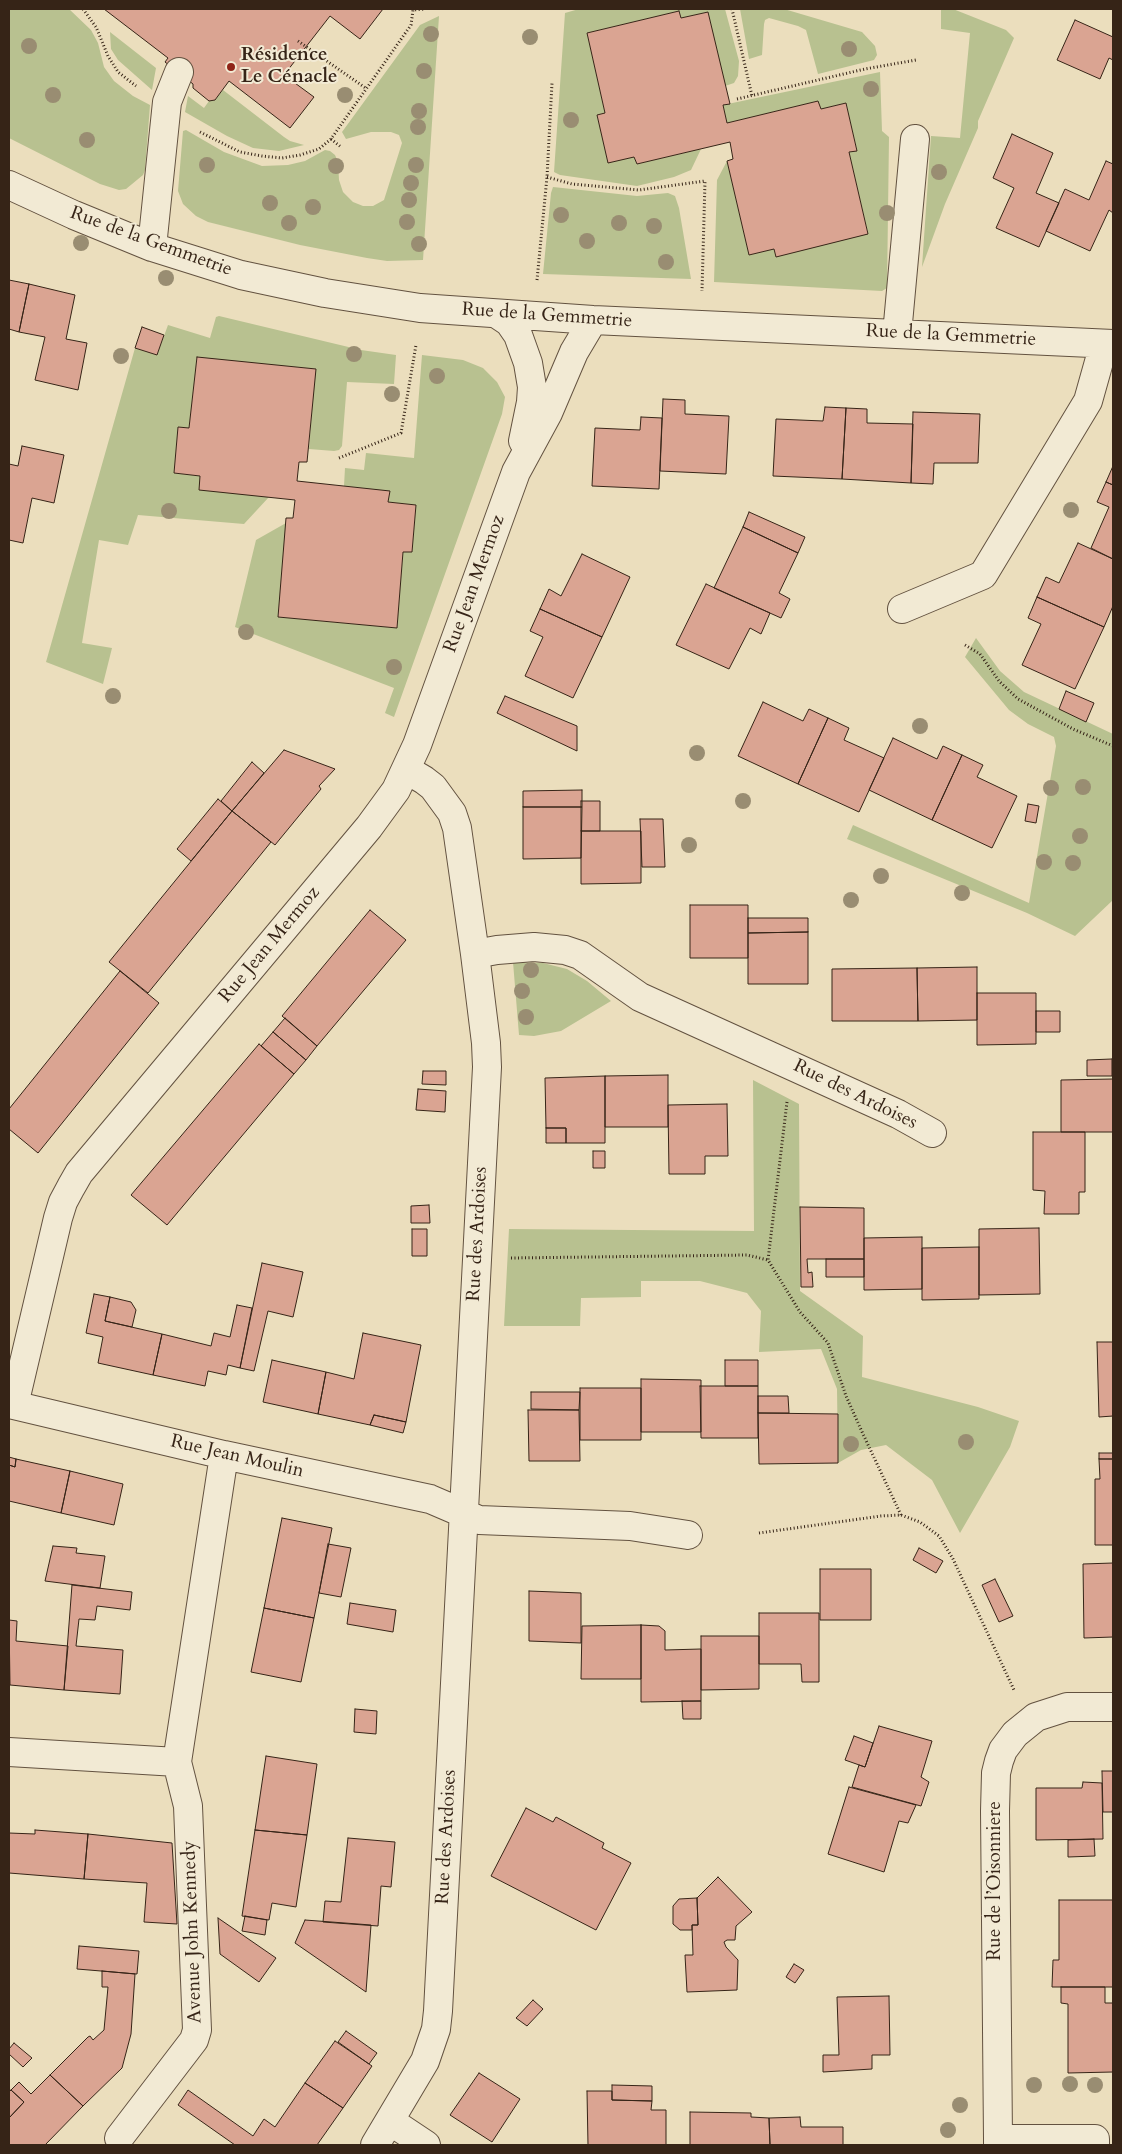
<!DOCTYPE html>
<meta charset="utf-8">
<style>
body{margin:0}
#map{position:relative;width:1122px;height:2154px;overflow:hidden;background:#ebdebd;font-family:Cardo,serif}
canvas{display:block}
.frame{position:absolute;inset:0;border:10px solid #362417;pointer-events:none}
</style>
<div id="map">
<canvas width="1122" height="2154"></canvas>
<div class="frame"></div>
</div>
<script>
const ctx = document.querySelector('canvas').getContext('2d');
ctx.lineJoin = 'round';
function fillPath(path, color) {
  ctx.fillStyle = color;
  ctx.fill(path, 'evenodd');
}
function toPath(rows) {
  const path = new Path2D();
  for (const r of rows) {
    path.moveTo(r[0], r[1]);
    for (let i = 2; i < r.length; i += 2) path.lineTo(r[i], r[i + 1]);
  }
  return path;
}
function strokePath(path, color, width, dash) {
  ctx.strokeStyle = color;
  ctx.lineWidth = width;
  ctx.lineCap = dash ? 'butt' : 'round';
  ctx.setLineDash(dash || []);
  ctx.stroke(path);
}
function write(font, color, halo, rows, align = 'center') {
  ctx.font = font + ' Cardo,serif';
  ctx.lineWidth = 4;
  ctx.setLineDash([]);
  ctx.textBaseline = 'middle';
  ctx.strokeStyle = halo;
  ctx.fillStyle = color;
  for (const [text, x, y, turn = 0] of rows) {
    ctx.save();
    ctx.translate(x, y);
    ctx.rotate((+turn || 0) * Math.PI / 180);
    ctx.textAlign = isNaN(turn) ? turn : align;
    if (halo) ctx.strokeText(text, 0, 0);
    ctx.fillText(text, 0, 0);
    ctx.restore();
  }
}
fillPath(toPath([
 [9,9,69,9,91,30,98,43,104,67,114,81,133,96,150,105,145,170,143,175,126,189,119,190,100,184,9,138],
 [579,9,725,9,739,61,738,76,734,83,725,86,708,12,681,18,679,11,587,33,605,113,597,115,608,162,634,157,637,164,701,149,691,170,674,177,637,186,560,175,554,172,565,13],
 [740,9,784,9,862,32,875,46,877,55,874,60,818,74,806,30,798,26,769,18,765,20,764,24,762,55,749,59],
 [941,9,953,9,1006,30,1014,38,978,121,978,128,945,204,922,267,931,136,960,138,970,33,941,29],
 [439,16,423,260,387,261,367,258,300,245,208,222,196,216,183,204,178,191,183,131,186,130,224,152,262,166,288,165,305,161,325,150,330,151,335,155,338,162,339,180,343,192,353,202,363,206,373,206,384,200,402,143,399,135,391,132,371,132,346,139,342,132,420,25],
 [110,32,156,68,152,90,118,60,111,49],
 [880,72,882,131,889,137,887,288,882,291,714,282,717,180,727,161,749,255,774,249,776,257,868,233,849,152,857,150,846,103,821,109,818,101,727,123,723,105],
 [223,90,284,137,290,141,304,145,279,151,253,148,227,136,185,112,188,96,204,108,209,101,215,100],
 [553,187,637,196,668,193,675,196,679,208,691,279,543,274,551,193],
 [219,316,361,350,396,355,394,384,347,382,342,446,339,450,334,451,309,449,315,369,197,358,189,428,178,427,174,473,200,476,269,497,244,524,138,515,128,545,99,540,82,643,112,648,103,684,46,662,135,348,157,355,168,325,210,338,216,317],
 [422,355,463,360,483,368,497,382,505,397,502,414,394,717,385,713,394,688,235,627,256,540,286,523,278,617,397,628,403,552,412,552,416,505,388,502,390,492,344,486,345,468,364,470,366,453,414,458],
 [976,638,1000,671,1024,692,1113,734,1113,900,1075,936,1027,913,847,839,853,825,1029,903,1056,746,1054,737,1028,724,1009,710,965,657],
 [513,962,543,963,567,969,587,981,611,1001,561,1031,534,1036,519,1035],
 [753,1080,799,1104,800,1291,863,1336,862,1377,978,1407,1019,1421,1010,1447,960,1533,932,1480,886,1445,861,1450,838,1463,837,1389,821,1349,759,1352,761,1311,747,1293,700,1281,641,1281,641,1297,581,1298,580,1326,504,1326,509,1229,754,1231]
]), '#b8c190');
const building = toPath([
 [104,9,383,9,360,39,330,16,284,75,314,97,290,128,229,81,215,100,209,101,193,88,193,84,165,62,168,58,104,9],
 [679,11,681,18,708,12,730,104,723,105,727,123,818,101,821,109,846,103,857,151,849,152,868,234,776,257,774,249,749,255,727,161,733,159,730,142,637,164,634,157,608,163,597,115,605,113,587,33,679,11],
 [1075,20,1113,37,1113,60,1109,58,1100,79,1057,60,1075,20],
 [1012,134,1053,153,1036,193,1059,203,1039,247,996,228,1014,188,993,178,1012,134],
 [1106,161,1113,164,1113,213,1109,210,1090,251,1046,231,1065,189,1089,200,1106,161],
 [9,280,29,284,19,332,9,329,9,280],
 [29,284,75,295,66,339,87,343,78,390,35,380,45,337,19,332,29,284],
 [142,327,164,335,157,355,135,348,142,327],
 [197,357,316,369,307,462,299,462,297,481,390,491,388,502,416,505,412,552,403,552,397,628,278,617,286,518,293,518,295,500,199,490,200,476,174,473,178,427,189,428,197,357],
 [663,399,685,400,685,414,729,416,726,474,660,471,663,399],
 [825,407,846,408,842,479,773,476,776,419,823,421,825,407],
 [846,408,867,409,867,423,913,424,911,483,842,479,846,408],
 [913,412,980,414,978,463,934,463,933,484,911,483,913,412],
 [641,417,662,418,659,489,592,486,595,428,640,430,641,417],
 [22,446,64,455,54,503,32,498,23,543,9,540,9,464,18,466,22,446],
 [1113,466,1113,485,1106,482,1113,466],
 [1106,482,1113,485,1113,559,1091,548,1109,507,1097,502,1106,482],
 [749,512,805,537,798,553,743,527,749,512],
 [743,527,798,553,779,593,790,599,781,618,714,588,743,527],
 [1078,543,1113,559,1113,606,1104,627,1037,597,1046,577,1059,583,1078,543],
 [582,554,630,577,602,637,540,609,549,589,561,596,582,554],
 [706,584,770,613,761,634,750,628,729,669,676,645,706,584],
 [1037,597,1104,627,1075,689,1022,665,1041,624,1028,618,1037,597],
 [540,609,602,637,573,698,525,676,543,637,530,631,540,609],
 [1066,691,1094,703,1086,722,1059,709,1066,691],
 [505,696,577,726,577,751,497,713,505,696],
 [763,702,803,721,809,709,828,718,798,784,738,756,763,702],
 [828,718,849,728,844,740,884,758,859,812,798,784,828,718],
 [893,738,937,759,943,746,962,755,932,820,869,790,893,738],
 [284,750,335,769,319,786,321,789,275,845,232,811,284,750],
 [962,755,983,765,977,777,1017,796,992,848,932,820,962,755],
 [252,762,264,773,232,811,221,801,252,762],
 [582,790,582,807,523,807,523,791,582,790],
 [218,799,232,811,191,861,177,849,218,799],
 [581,801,600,801,600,831,581,831,581,801],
 [1028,804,1039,806,1036,823,1025,821,1028,804],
 [523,807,582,807,581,858,523,859,523,807],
 [232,811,271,842,148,993,109,962,232,811],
 [640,819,663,819,665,867,642,867,640,819],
 [581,831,641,831,641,883,581,884,581,831],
 [690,905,748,905,748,958,690,958,690,905],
 [370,910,406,940,317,1046,282,1016,370,910],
 [748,918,808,918,808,932,748,933,748,918],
 [808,932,808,984,748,984,748,933,808,932],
 [977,967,977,1020,918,1021,917,968,977,967],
 [917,968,918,1021,832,1021,832,969,917,968],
 [120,971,159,1003,38,1153,9,1129,9,1109,120,971],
 [977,993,1036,993,1036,1044,977,1045,977,993],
 [1036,1011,1060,1011,1060,1032,1036,1032,1036,1011],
 [285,1018,317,1046,306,1060,273,1032,285,1018],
 [273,1032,306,1060,294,1074,261,1046,273,1032],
 [259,1044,294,1074,167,1225,131,1195,259,1044],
 [1112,1059,1112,1076,1087,1076,1087,1060,1112,1059],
 [423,1071,446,1071,446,1085,422,1084,423,1071],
 [668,1075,668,1127,605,1127,605,1076,668,1075],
 [605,1076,605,1143,566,1143,566,1128,546,1128,545,1078,605,1076],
 [1113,1079,1113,1132,1061,1132,1061,1080,1113,1079],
 [418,1089,446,1091,445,1112,416,1110,418,1089],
 [727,1104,728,1156,705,1156,705,1174,669,1174,668,1105,727,1104],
 [546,1128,566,1128,566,1143,546,1143,546,1128],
 [1033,1132,1085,1132,1085,1192,1079,1192,1079,1214,1044,1214,1045,1191,1033,1190,1033,1132],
 [593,1151,605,1151,605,1168,593,1168,593,1151],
 [429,1205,430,1223,411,1223,411,1206,429,1205],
 [800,1207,864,1208,864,1259,807,1259,808,1273,812,1272,813,1287,801,1287,800,1207],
 [1039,1228,1040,1294,979,1295,979,1229,1039,1228],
 [412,1229,427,1229,427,1256,412,1256,412,1229],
 [922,1237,922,1289,864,1290,864,1238,922,1237],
 [979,1247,979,1299,922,1300,922,1248,979,1247],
 [826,1259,864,1259,864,1277,826,1277,826,1259],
 [262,1263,303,1272,293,1317,268,1311,254,1371,240,1368,262,1263],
 [94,1294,110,1297,105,1321,162,1334,153,1375,98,1363,103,1337,86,1333,94,1294],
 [110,1297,131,1302,136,1310,132,1327,105,1321,110,1297],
 [237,1305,252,1308,240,1368,228,1365,226,1375,208,1371,205,1386,153,1375,162,1334,211,1346,214,1333,230,1337,237,1305],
 [363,1333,421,1345,406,1422,374,1415,370,1425,318,1414,326,1372,354,1379,363,1333],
 [1097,1342,1113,1342,1113,1416,1099,1417,1097,1342],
 [272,1360,326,1372,318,1414,263,1402,272,1360],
 [725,1360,758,1360,758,1386,725,1386,725,1360],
 [641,1379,701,1380,701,1432,641,1432,641,1379],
 [700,1386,758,1386,758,1438,701,1438,700,1386],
 [580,1388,641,1388,641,1440,580,1440,580,1388],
 [531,1392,580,1392,579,1410,531,1409,531,1392],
 [758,1396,788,1396,789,1413,758,1413,758,1396],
 [528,1410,579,1410,580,1461,529,1461,528,1410],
 [758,1413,838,1414,838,1463,759,1464,758,1413],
 [374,1415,406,1422,403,1433,370,1425,374,1415],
 [1099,1453,1113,1453,1113,1459,1099,1459,1099,1453],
 [9,1457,16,1459,15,1467,9,1465,9,1457],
 [16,1459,70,1471,61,1513,9,1501,9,1465,15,1467,16,1459],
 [1099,1459,1113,1459,1113,1545,1095,1545,1095,1479,1100,1479,1099,1459],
 [70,1471,123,1484,114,1525,61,1513,70,1471],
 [282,1518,332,1528,314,1618,264,1608,282,1518],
 [328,1544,351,1548,341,1597,319,1593,328,1544],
 [53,1546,77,1548,76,1553,105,1556,100,1588,45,1581,53,1546],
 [919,1548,943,1561,936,1573,913,1560,919,1548],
 [1113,1563,1113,1637,1084,1638,1083,1564,1113,1563],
 [820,1569,871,1569,871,1620,820,1620,820,1569],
 [995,1579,1013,1616,999,1622,982,1585,995,1579],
 [72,1585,132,1592,130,1610,97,1606,95,1620,79,1619,76,1646,123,1650,120,1694,64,1690,72,1585],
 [529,1591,581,1593,581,1643,529,1641,529,1591],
 [350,1603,396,1610,393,1632,347,1624,350,1603],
 [264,1608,314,1618,301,1682,251,1672,264,1608],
 [759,1613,819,1613,819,1682,802,1682,801,1664,759,1664,759,1613],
 [9,1620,17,1621,16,1641,68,1646,64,1690,10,1685,9,1620],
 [641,1625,659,1626,665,1631,665,1650,701,1649,701,1701,641,1702,641,1625],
 [641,1625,641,1679,581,1679,582,1626,641,1625],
 [701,1636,759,1636,759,1689,701,1690,701,1636],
 [682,1701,701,1701,701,1719,683,1719,682,1701],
 [355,1709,377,1711,376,1734,354,1732,355,1709],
 [879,1726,932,1741,921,1777,929,1782,921,1806,852,1787,859,1765,865,1767,879,1726],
 [854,1736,873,1743,865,1767,845,1760,854,1736],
 [266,1756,317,1764,307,1835,255,1830,266,1756],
 [1102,1771,1113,1771,1113,1812,1103,1812,1102,1771],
 [1083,1782,1102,1783,1103,1839,1036,1840,1036,1788,1082,1788,1083,1782],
 [849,1787,916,1805,908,1823,899,1821,884,1872,828,1854,849,1787],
 [526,1808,553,1822,556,1817,604,1843,602,1848,631,1863,596,1930,491,1876,526,1808],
 [35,1830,88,1834,84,1879,9,1873,9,1833,35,1834,35,1830],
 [255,1830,307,1835,296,1907,272,1903,269,1920,242,1916,255,1830],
 [88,1834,172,1843,177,1924,144,1922,147,1883,84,1879,88,1834],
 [348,1838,395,1842,391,1887,381,1886,378,1926,323,1922,325,1901,341,1902,348,1838],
 [1094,1839,1095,1856,1068,1857,1068,1840,1094,1839],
 [718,1877,752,1912,736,1926,735,1940,727,1940,724,1942,726,1947,738,1960,737,1990,687,1992,685,1955,693,1955,692,1925,698,1925,697,1898,718,1877],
 [697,1898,698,1925,692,1925,692,1930,680,1930,673,1924,673,1906,679,1899,697,1898],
 [1059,1900,1113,1900,1113,1987,1052,1987,1053,1960,1059,1960,1059,1900],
 [245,1916,267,1920,265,1935,242,1931,245,1916],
 [218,1918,276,1958,259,1982,220,1954,218,1918],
 [305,1920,371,1925,366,1992,295,1943,305,1920],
 [79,1946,139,1951,137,1974,77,1969,79,1946],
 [794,1964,804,1970,795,1983,786,1977,794,1964],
 [102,1971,135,1974,131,2034,122,2068,83,2106,50,2075,88,2037,90,2036,93,2040,104,2030,108,1987,102,1987,102,1971],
 [1061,1987,1105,1987,1105,2003,1113,2003,1113,2072,1068,2073,1068,2004,1061,2003,1061,1987],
 [889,1996,890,2055,872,2055,872,2069,823,2072,823,2055,839,2055,837,1997,889,1996],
 [533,2000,543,2009,527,2026,516,2018,533,2000],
 [346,2031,377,2053,369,2064,338,2042,346,2031],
 [335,2041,372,2066,343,2108,305,2083,335,2041],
 [14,2043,32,2058,23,2067,9,2054,9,2049,14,2043],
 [479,2073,520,2099,492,2142,450,2115,479,2073],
 [50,2075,83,2106,45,2145,9,2145,9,2118,24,2102,11,2090,19,2082,31,2094,50,2075],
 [305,2083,343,2108,317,2145,235,2145,178,2105,188,2090,253,2136,264,2119,275,2127,305,2083],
 [612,2085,652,2086,652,2101,612,2100,612,2085],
 [11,2090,24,2102,9,2118,9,2092,11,2090],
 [587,2091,612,2091,612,2100,652,2101,651,2110,666,2110,666,2145,588,2145,587,2091],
 [690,2112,751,2113,751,2117,769,2118,770,2145,690,2145,690,2112],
 [800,2117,801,2127,843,2127,843,2145,770,2145,769,2118,800,2117]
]);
fillPath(building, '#daa492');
strokePath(building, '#362417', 1);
const minor = toPath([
 [9,185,74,215,152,247,241,275,325,293,420,308,593,320,1113,344],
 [152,247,167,102,179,72],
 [497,314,509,322,518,335,528,363,532,387,531,402,523,441],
 [897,334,915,139],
 [902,609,983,575,1088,401,1104,344],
 [475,954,497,950,534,947,565,950,580,955,640,997,898,1114,932,1133],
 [9,1404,224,1455,430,1499,479,1520,630,1526,688,1535],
 [14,1405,58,1218,63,1202,71,1187,79,1173,369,827,396,790,417,745,516,472,548,413,574,352,593,320],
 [9,1752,177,1762,224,1455],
 [390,2121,426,2145],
 [119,2138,194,2040,197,2030,188,1806,177,1762],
 [998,2139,995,1811,996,1773,999,1761,1003,1750,1015,1734,1036,1717,1067,1707,1113,1707],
 [375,2145,425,2061,436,2029,438,2011,487,1067,486,1043,475,954,457,828,452,813,433,787,424,780,407,770],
 [998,2145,998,2139,1095,2139,1095,2145]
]);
strokePath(minor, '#635240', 30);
strokePath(toPath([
 [83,9,96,27,108,56,118,72,136,86],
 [732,9,752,96],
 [298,41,367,89],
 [737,99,865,69,916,60],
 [200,132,240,152,262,156,282,158,300,155,319,149,331,139,411,25,413,10,425,9],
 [331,139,341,147],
 [547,177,572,184,639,190,705,181,702,291],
 [537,280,547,177,552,83],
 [339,458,401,433,416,345],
 [965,645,980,654,999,681,1018,699,1073,729,1113,746],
 [787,1102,768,1260,800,1312,828,1343,846,1396,863,1434,901,1515],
 [511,1258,747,1255,768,1260],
 [759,1533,881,1516,901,1515,920,1522,939,1536,953,1559,1014,1690]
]), '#362417', 3, [1, 2.5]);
strokePath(minor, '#f2ead4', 28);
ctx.fillStyle = '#998d72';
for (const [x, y] of [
 [431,34],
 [530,37],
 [29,46],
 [849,49],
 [424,71],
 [871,89],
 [53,95],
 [345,95],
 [419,111],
 [571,120],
 [418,127],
 [87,140],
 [207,165],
 [416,165],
 [336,166],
 [939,172],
 [411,183],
 [409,200],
 [270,203],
 [313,207],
 [887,213],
 [561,215],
 [407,222],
 [289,223],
 [619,223],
 [654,226],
 [587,241],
 [81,243],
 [419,244],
 [666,262],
 [166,278],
 [354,354],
 [121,356],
 [437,376],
 [392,394],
 [1071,510],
 [169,511],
 [246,632],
 [394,667],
 [113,696],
 [920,726],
 [697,753],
 [1083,787],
 [1051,788],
 [743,801],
 [1080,836],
 [689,845],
 [1044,862],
 [1073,863],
 [881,876],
 [962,893],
 [851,900],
 [531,970],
 [522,991],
 [526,1017],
 [966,1442],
 [851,1444],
 [1070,2084],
 [1034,2085],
 [1095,2085],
 [960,2105],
 [948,2130]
]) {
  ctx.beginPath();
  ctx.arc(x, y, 8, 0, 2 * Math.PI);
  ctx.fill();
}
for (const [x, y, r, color] of [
 [231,67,5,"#8f2418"]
]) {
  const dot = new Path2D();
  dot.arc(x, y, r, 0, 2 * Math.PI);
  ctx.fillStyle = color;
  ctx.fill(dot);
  strokePath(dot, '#f2ead4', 2);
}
write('bold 19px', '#362417', '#f2ead4', [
 ["Résidence",241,56],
 ["Le Cénacle",241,78]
], 'left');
write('19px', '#362417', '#f2ead4', [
 ["Rue de la Gemmetrie",151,242,20],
 ["Rue de la Gemmetrie",547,316,4],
 ["Rue de la Gemmetrie",951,336,3],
 ["Rue Jean Mermoz",475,584,-70],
 ["Rue Jean Mermoz",270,945,-50],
 ["Rue des Ardoises",855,1095,26],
 ["Rue des Ardoises",478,1234,-87],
 ["Rue Jean Moulin",237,1457,13],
 ["Rue des Ardoises",447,1837,-87],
 ["Rue de l’Oisonniere",996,1881,-90],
 ["Avenue John Kennedy",193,1932,-92]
]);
</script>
